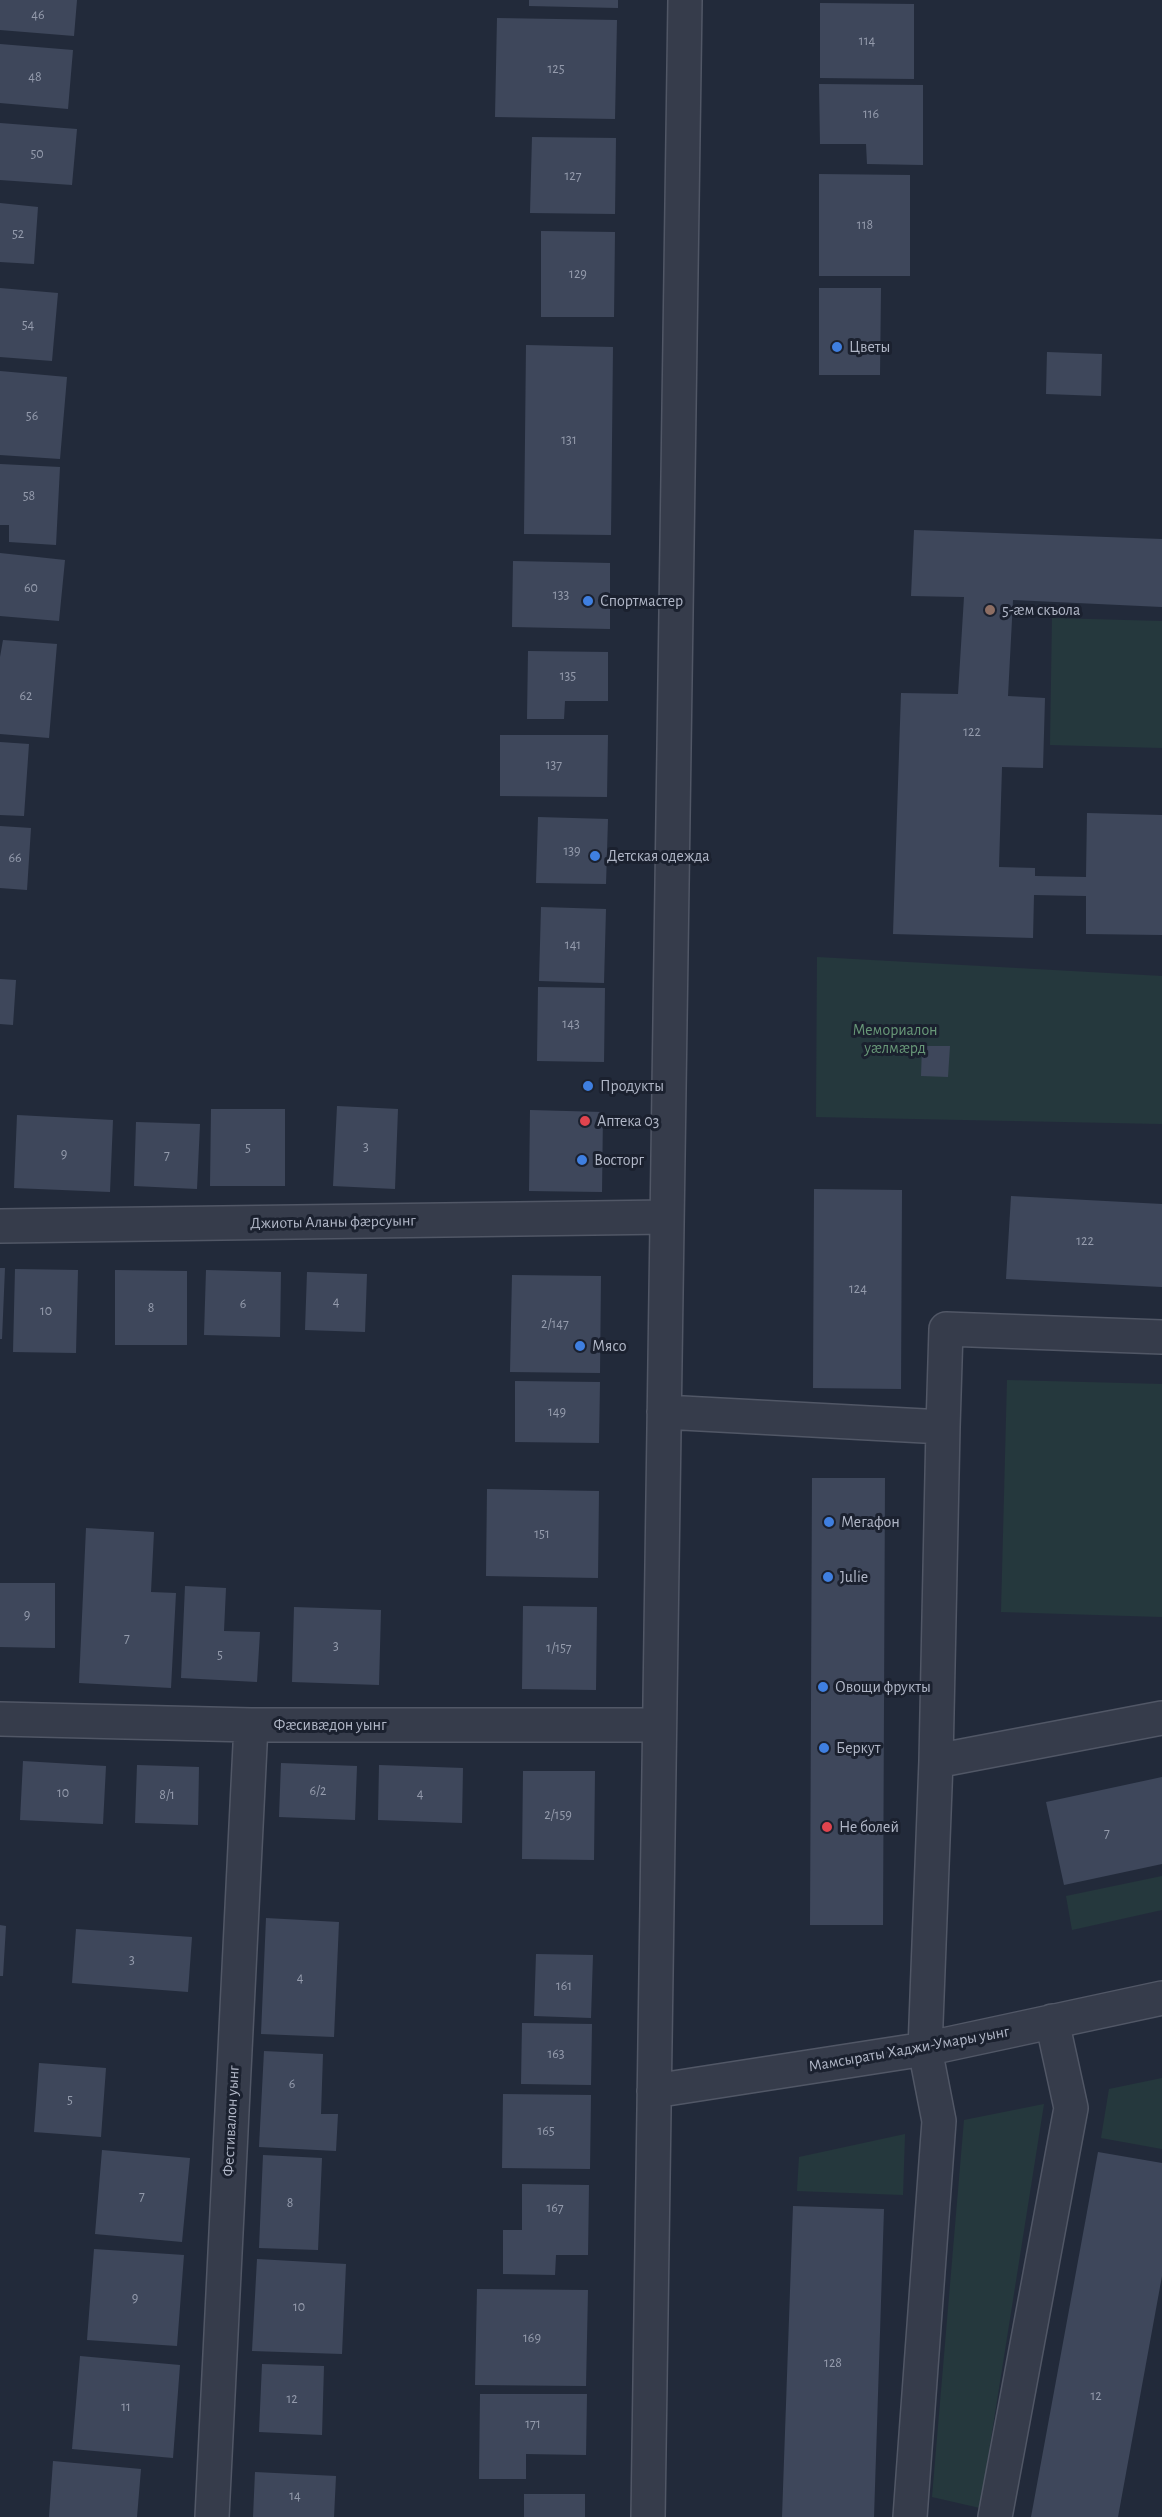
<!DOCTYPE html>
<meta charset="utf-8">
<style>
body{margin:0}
canvas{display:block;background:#222a3a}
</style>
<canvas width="1162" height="2517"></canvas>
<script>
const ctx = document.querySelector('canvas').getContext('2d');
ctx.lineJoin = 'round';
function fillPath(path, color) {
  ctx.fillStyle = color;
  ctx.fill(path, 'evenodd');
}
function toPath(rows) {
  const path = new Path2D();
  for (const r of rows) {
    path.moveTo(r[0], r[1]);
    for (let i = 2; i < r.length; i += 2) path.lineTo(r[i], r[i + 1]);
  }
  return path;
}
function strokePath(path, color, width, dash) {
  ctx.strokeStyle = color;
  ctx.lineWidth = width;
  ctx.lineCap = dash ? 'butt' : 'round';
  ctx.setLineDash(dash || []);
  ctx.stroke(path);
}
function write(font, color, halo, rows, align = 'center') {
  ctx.font = font + ' "Alegreya Sans",sans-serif';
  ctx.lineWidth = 6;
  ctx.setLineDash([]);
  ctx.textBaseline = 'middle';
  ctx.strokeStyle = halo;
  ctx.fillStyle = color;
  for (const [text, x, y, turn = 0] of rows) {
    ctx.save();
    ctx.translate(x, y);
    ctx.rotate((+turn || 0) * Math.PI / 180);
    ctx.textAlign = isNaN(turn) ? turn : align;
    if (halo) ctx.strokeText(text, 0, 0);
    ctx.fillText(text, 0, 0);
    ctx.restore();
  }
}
fillPath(toPath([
 [1052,618,1162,621,1162,748,1050,745],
 [817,957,1162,976,1162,1124,816,1117],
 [1007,1380,1162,1384,1162,1617,1001,1612],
 [1162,1876,1162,1910,1072,1930,1066,1896],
 [1162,2078,1162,2149,1101,2138,1109,2089],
 [1044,2104,980,2508,932,2497,964,2120],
 [905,2134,903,2195,797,2191,799,2157]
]), '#25383d');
fillPath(toPath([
 [0,0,77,0,74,36,0,30],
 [529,0,618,0,618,8,529,6],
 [820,3,914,4,914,79,820,78],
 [497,18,617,20,615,119,495,117],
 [0,44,73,50,68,109,0,103],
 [819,84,923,85,923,165,867,164,866,144,820,144],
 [0,123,77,129,72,185,0,180],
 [532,137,616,138,615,214,530,213],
 [819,174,910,175,910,276,819,276],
 [0,203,38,207,34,264,0,262],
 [541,231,615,232,614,317,541,317],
 [0,288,58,293,52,361,0,357],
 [819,288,881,288,880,375,819,375],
 [526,345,613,347,611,535,524,534],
 [1047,352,1102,354,1101,396,1046,394],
 [0,371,67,377,60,459,0,455],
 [0,464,60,467,56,545,9,542,9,525,0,525],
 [914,530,1162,539,1162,607,1013,600,1008,696,1045,698,1043,768,1002,767,999,867,1035,868,1035,876,1086,877,1087,813,1162,815,1162,935,1086,934,1086,896,1034,895,1033,938,893,934,901,693,958,694,964,597,911,596],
 [0,553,65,560,59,621,0,616],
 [513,561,610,563,610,629,512,627],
 [3,640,57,644,49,738,0,734,0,657],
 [528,651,608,652,608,701,565,701,564,719,527,719],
 [500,735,608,735,607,797,500,796],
 [0,742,29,744,24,816,0,815],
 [538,817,608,819,606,884,536,883],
 [0,826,31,828,27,890,0,888],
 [541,907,606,909,604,983,539,981],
 [0,979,16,980,13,1025,0,1024],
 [538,987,605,988,604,1062,537,1061],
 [922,1046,950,1046,948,1077,921,1076],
 [337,1106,398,1109,395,1189,333,1186],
 [211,1109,285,1109,285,1186,210,1186],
 [530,1110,603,1112,602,1192,529,1191],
 [17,1115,113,1120,110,1192,14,1188],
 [136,1122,200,1124,197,1189,134,1186],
 [814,1189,902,1190,901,1389,813,1388],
 [1011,1196,1162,1204,1162,1287,1006,1279],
 [0,1268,5,1268,2,1339,0,1339],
 [15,1269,78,1270,76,1353,13,1352],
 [115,1270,187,1271,187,1345,115,1345],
 [206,1270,281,1272,280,1337,204,1335],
 [307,1272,367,1274,365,1332,305,1330],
 [512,1275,601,1276,600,1373,510,1372],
 [515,1381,600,1382,599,1443,515,1442],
 [812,1478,885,1478,883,1925,810,1925],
 [487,1489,599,1491,598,1578,486,1576],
 [86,1528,154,1532,151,1592,176,1593,171,1688,79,1683],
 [0,1583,55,1583,55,1648,0,1647],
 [185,1586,226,1588,224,1631,260,1632,257,1682,181,1678],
 [523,1606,597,1607,596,1690,522,1689],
 [294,1607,381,1610,379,1685,292,1682],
 [23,1761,106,1766,103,1824,20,1820],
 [281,1763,357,1766,355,1820,279,1817],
 [137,1765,199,1767,198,1825,135,1823],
 [379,1765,463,1768,462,1823,378,1820],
 [523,1771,595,1771,594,1860,522,1859],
 [1162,1777,1162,1864,1064,1885,1046,1802],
 [266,1918,339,1922,334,2037,261,2034],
 [0,1925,6,1926,3,1976,0,1976],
 [76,1929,192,1937,188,1992,72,1983],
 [536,1954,593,1955,591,2018,534,2016],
 [522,2023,592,2024,591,2085,521,2084],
 [264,2051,323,2054,321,2114,338,2114,336,2151,259,2147],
 [39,2063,106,2068,101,2137,34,2132],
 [503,2094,591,2095,590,2169,502,2168],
 [102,2150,190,2158,182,2242,95,2234],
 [1098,2152,1162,2163,1162,2276,1118,2517,1031,2517],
 [263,2155,322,2158,318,2250,259,2248],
 [522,2184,589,2185,588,2255,556,2255,555,2275,503,2274,503,2230,522,2230],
 [793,2206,884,2209,874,2517,782,2517],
 [94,2249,184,2255,177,2346,87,2340],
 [257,2259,346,2264,342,2354,252,2351],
 [477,2289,588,2290,586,2386,475,2385],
 [80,2356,180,2365,173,2458,72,2449],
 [262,2364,324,2366,322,2435,259,2432],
 [480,2394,587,2394,586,2455,526,2454,526,2479,479,2479],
 [53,2461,141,2469,137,2517,49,2517],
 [255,2472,336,2476,334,2517,253,2517],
 [524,2494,585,2494,585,2517,524,2517]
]), '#3e475b');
const minor = toPath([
 [0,1226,667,1217],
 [664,1412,943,1427,946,1329,1162,1337],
 [0,1719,251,1725,659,1725],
 [936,1761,1162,1718],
 [654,2091,925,2049,1162,1998],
 [212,2517,251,1725],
 [648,2517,685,0],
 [910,2517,939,2121,925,2049,936,1761,943,1427],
 [995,2517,1071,2108,1052,2021]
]);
strokePath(minor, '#515766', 36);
strokePath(minor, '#363c4b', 33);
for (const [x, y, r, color] of [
 [837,347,6,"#3f7fe0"],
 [588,601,6,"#3f7fe0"],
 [990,610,6,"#8d6e63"],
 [595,856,6,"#3f7fe0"],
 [588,1086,6,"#3f7fe0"],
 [585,1121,6,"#e0444e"],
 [582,1160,6,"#3f7fe0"],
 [580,1346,6,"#3f7fe0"],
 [829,1522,6,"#3f7fe0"],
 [828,1577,6,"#3f7fe0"],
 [823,1687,6,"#3f7fe0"],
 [824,1748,6,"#3f7fe0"],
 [827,1827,6,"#e0444e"]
]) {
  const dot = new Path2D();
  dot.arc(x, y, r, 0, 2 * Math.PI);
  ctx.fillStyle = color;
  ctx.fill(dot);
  strokePath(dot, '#1b212f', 2);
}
write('14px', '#949bac', null, [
 ["46",38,15],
 ["114",867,41],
 ["125",556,69],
 ["48",35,77],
 ["116",871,114],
 ["50",37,154],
 ["127",573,176],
 ["118",865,225],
 ["52",18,234],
 ["129",578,274],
 ["54",28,325],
 ["56",32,416],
 ["131",569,440],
 ["58",29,496],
 ["60",31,588],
 ["133",561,595],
 ["135",568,676],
 ["62",26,696],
 ["122",972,732],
 ["137",554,765],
 ["139",572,851],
 ["66",15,858],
 ["141",573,945],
 ["143",571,1024],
 ["3",366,1147],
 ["5",248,1148],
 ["9",64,1154],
 ["7",167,1155],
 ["122",1085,1241],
 ["124",858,1289],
 ["4",336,1302],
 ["6",243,1304],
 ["8",151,1308],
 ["10",46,1311],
 ["2/147",555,1324],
 ["149",557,1412],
 ["151",542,1534],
 ["9",27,1615],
 ["7",127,1638],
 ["3",336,1646],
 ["1/157",559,1648],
 ["5",220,1655],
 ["6/2",318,1791],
 ["10",63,1793],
 ["4",420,1794],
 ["8/1",167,1795],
 ["2/159",558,1815],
 ["7",1107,1833],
 ["3",132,1960],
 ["4",300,1978],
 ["161",564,1986],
 ["163",556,2054],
 ["6",292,2084],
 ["5",70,2100],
 ["165",546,2131],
 ["7",142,2196],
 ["8",290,2203],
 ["167",555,2208],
 ["9",135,2298],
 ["10",299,2307],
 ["169",532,2338],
 ["128",833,2363],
 ["12",1096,2396],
 ["12",292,2399],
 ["11",126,2407],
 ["171",533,2424],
 ["14",295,2496]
]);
write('16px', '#b1b7c7', '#1b212f', [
 ["Цветы",849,347],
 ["Спортмастер",600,601],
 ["5-æм скъола",1002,610],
 ["Детская одежда",607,856],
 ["Продукты",600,1086],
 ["Аптека 03",597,1121],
 ["Восторг",594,1160],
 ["Мясо",592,1346],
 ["Мегафон",841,1522],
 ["Julie",840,1577],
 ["Овощи фрукты",835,1687],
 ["Беркут",836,1748],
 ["Не болей",839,1827]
], 'left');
write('16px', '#689878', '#1b212f', [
 ["Мемориалон",895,1030],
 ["уæлмæрд",895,1048]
]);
write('16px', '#b1b7c7', '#1b212f', [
 ["Джиоты Аланы фæрсуынг",333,1222,-1],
 ["Фæсивæдон уынг",330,1725],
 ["Мамсыраты Хаджи-Умары уынг",909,2049,-10],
 ["Фестивалон уынг",231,2121,-87]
]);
</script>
